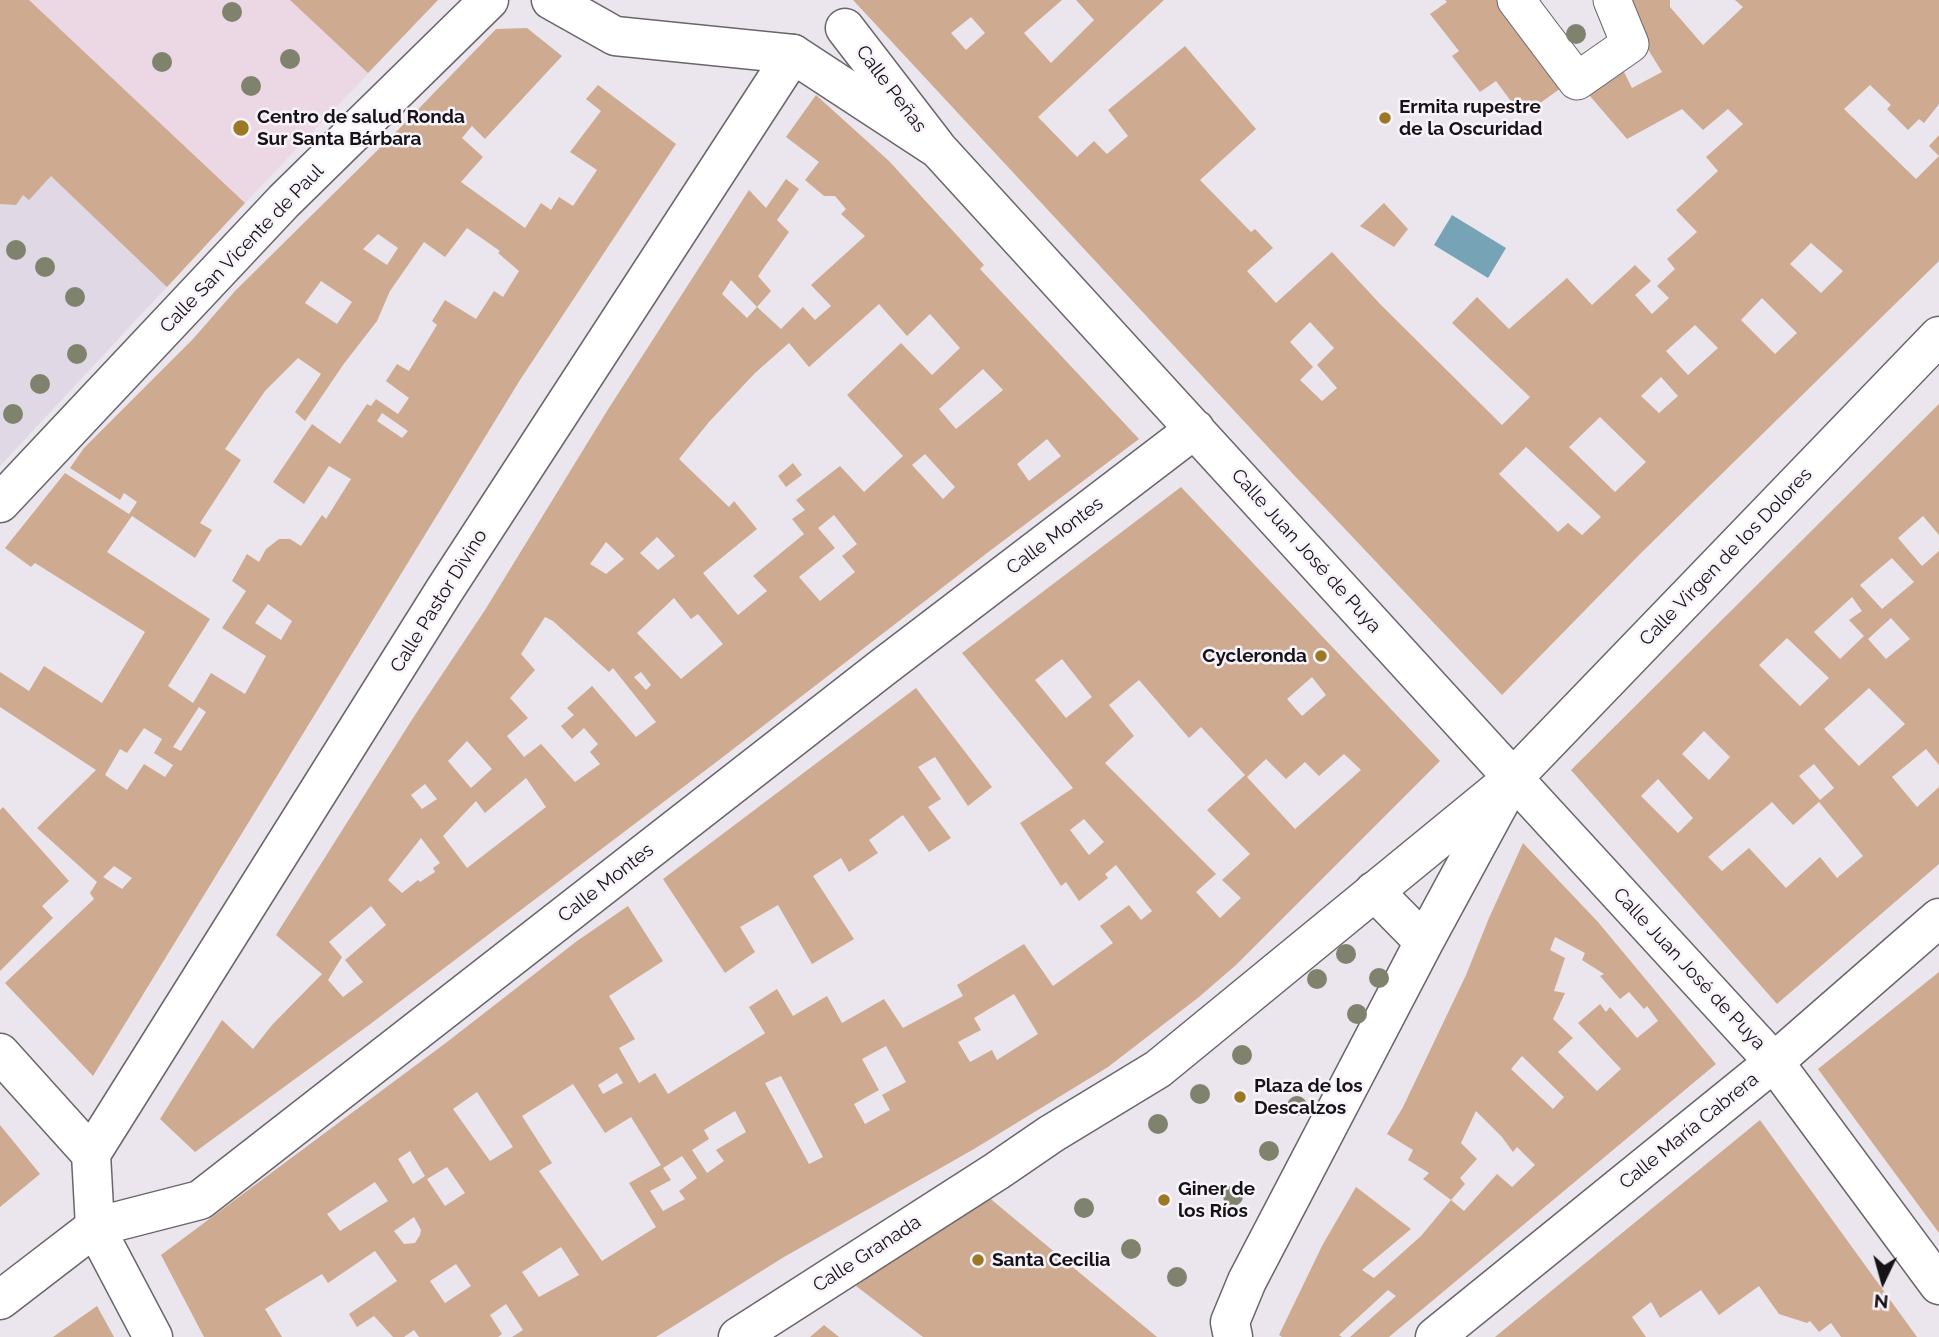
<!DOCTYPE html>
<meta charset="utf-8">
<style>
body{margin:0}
#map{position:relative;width:1939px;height:1337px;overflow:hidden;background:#ebe6ed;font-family:Raleway,sans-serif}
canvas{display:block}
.north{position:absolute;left:1848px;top:1246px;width:70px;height:70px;-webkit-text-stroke:5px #f8f3fa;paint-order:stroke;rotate:185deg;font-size:19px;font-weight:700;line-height:28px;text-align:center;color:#151316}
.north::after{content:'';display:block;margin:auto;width:24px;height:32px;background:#151316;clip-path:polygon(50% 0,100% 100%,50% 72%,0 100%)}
</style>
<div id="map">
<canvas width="1939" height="1337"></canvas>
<div class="north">N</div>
</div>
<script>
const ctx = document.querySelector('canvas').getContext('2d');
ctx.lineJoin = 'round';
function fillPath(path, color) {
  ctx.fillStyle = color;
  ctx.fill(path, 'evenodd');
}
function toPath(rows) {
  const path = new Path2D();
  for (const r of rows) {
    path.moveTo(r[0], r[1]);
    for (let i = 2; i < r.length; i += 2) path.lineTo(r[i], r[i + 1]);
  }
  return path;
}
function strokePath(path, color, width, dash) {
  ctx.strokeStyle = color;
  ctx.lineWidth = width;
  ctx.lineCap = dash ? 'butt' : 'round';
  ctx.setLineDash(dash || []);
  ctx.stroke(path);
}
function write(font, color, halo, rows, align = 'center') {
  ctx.font = font + ' Raleway,sans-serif';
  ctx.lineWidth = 5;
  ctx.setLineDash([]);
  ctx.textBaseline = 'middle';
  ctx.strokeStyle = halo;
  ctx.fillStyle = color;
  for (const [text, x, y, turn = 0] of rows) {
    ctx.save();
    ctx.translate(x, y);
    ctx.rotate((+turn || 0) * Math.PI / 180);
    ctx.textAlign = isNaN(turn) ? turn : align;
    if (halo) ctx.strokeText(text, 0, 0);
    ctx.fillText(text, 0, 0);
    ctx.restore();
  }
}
fillPath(toPath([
 [0,0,29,0,245,203,0,466]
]), '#e1d8e5');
fillPath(toPath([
 [29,0,438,0,245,203]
]), '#ecd7e5');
fillPath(toPath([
 [1452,215,1506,248,1488,278,1434,245]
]), '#77a3b6');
fillPath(toPath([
 [0,0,29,0,245,203,167,287,51,176,29,200,23,195,16,205,0,204],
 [290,0,438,0,368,73],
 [853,0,1062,0,1024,33,1051,63,1094,20,1076,0,1164,0,1038,117,1077,157,1094,141,1107,154,1128,136,1108,110,1185,46,1256,129,1200,180,1251,232,1255,229,1273,248,1247,271,1276,303,1332,252,1381,305,1502,425,1530,397,1452,323,1477,297,1509,329,1567,278,1592,305,1635,265,1651,281,1635,295,1652,314,1669,298,1657,286,1675,269,1667,259,1697,232,1676,210,1718,171,1706,157,1743,124,1728,109,1703,130,1682,109,1627,139,1577,81,1615,54,1632,88,1662,72,1641,38,1612,0,1670,0,1670,7,1703,45,1743,7,1735,0,1939,0,1939,104,1932,113,1924,123,1919,119,1908,130,1887,109,1891,105,1870,85,1844,109,1916,179,1939,156,1929,146,1939,135,1939,261,1640,554,1502,695,1292,473],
 [971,17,985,33,966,50,951,33],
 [1811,243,1843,271,1821,293,1790,264],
 [1762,298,1797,333,1775,354,1741,320],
 [1310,322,1334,348,1317,365,1337,388,1322,401,1300,380,1313,367,1290,342],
 [1695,325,1718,348,1688,375,1666,351],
 [1661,377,1678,396,1659,413,1641,396],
 [1600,417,1646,462,1615,492,1569,447],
 [1526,447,1601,517,1582,535,1568,523,1558,532,1499,474],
 [1445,0,1516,0,1575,78,1522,116,1496,81,1480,92,1452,56,1459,51,1430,14,1447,2],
 [527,28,562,56,485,139,472,126,462,138,483,157,461,182,525,228,541,203,551,210,559,197,573,206,597,170,570,152,601,111,586,99,598,85,676,144,520,380,93,1076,5,983,94,899,90,893,97,882,37,828,96,770,0,707,0,672,29,691,44,666,102,703,145,632,35,563,31,567,5,548,65,473,129,514,137,502,124,493,120,500,70,468,84,448,193,339,235,291,395,133,496,29],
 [467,228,500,251,498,253,519,271,503,297,494,291,476,319,445,300,432,321,437,325,409,371,397,364,386,381,409,398,398,414,376,399,371,406,367,404,340,444,312,424,273,482,304,504,329,466,351,479,326,519,322,515,301,546,290,539,279,539,266,549,259,562,247,554,232,581,246,591,222,628,266,656,245,694,211,673,193,703,168,686,210,619,107,552,132,516,195,558,212,530,200,523,241,460,225,449,265,391,298,358,321,374,295,412,305,421,343,365,377,321,390,291,424,242,445,257],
 [378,234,398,248,387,265,363,249],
 [321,281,352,302,337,324,305,303],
 [382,413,408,431,402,438,377,421],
 [268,604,292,621,281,640,255,623],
 [199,707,206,712,181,751,173,747],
 [144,728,162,739,154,753,173,765,165,777,144,764,127,790,105,775,120,749,127,753],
 [114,866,132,878,122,889,103,877],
 [816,95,889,161,984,265,980,269,1139,439,991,550,719,760,369,1025,195,1152,160,1119,222,1020,253,1049,272,1025,322,974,276,935,413,718,485,610,607,411,749,190,766,208,786,179,799,189,777,220,789,232,758,276,771,291,757,307,731,280,722,294,747,318,757,307,781,329,803,307,815,320,831,306,811,285,865,236,841,214,846,209,835,196,824,196,805,180,819,162,786,137],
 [879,304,907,336,930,314,960,348,932,375,901,343,847,395,903,456,864,492,840,466,796,500,805,510,792,519,804,534,753,576,767,591,738,615,703,573,757,529,734,501,729,507,679,459,709,422,755,373,789,343,809,367],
 [983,369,1003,390,956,429,939,409],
 [1047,439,1061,456,1029,481,1017,464],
 [925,454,955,487,943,499,912,465],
 [834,515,857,544,842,556,855,572,820,601,799,577,835,548,818,528],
 [657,537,675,556,658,570,640,553],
 [606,542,624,559,606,574,590,564],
 [674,598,691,619,698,614,723,644,681,679,637,633],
 [545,617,553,621,609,672,613,668,656,722,636,737,592,686,567,708,574,715,561,726,572,739,584,728,598,744,590,752,600,764,575,782,541,744,524,757,507,736,528,718,510,698,535,670,521,654],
 [641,672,651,685,646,690,634,677],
 [467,741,492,769,471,788,448,761],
 [526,778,546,807,467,868,443,836,476,801,485,813],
 [425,784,437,799,422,809,411,795],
 [421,838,440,863,433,868,435,872,420,882,418,880,402,893,388,880],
 [371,906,386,925,345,960,363,982,343,997,328,980,342,957,329,942],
 [1384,203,1408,229,1394,247,1360,226],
 [1939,404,1939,535,1923,516,1898,538,1922,566,1939,551,1939,765,1926,749,1892,777,1917,807,1939,787,1939,864,1777,1004,1571,770],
 [1892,558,1914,582,1882,609,1860,585],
 [1852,597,1862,611,1849,620,1864,636,1840,659,1814,632],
 [1891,618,1910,639,1886,659,1868,639],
 [1787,638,1829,678,1800,706,1759,665],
 [1869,688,1905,724,1859,766,1824,729],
 [1704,731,1730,757,1709,780,1682,754],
 [1814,764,1834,788,1820,800,1799,776],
 [1658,779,1693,818,1678,833,1641,796],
 [1772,802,1793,825,1819,802,1863,856,1837,878,1820,857,1786,888,1749,848,1722,871,1708,857],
 [793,463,802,475,786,487,778,476],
 [1181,487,1440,761,1236,965,1199,997,1108,1067,974,1149,784,1257,656,1337,512,1337,523,1330,506,1304,490,1315,502,1334,498,1337,419,1337,414,1330,404,1337,393,1337,374,1316,357,1327,349,1314,397,1281,375,1251,328,1283,322,1274,265,1309,282,1337,204,1337,161,1255,447,1042,577,941,628,906,663,961,609,996,635,1039,619,1048,639,1083,655,1073,668,1094,764,1034,765,1033,749,1007,777,989,793,1016,827,996,842,1023,884,999,903,1028,963,996,957,985,1024,944,1053,986,1113,943,1100,926,1129,905,1141,920,1152,911,1116,865,1105,874,1108,878,1079,901,1066,882,1061,886,1020,823,1073,788,962,653],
 [1062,659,1092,697,1066,718,1035,680],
 [1312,677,1326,695,1302,716,1287,699],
 [1139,680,1189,738,1201,727,1245,775,1207,810,1250,854,1222,880,1241,898,1220,918,1196,892,1216,874,1105,763,1134,736,1109,705],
 [1344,754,1361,770,1295,829,1247,777,1266,759,1286,779,1305,762,1319,776],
 [1084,819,1104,842,1089,855,1070,830],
 [1014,994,1038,1034,997,1060,992,1050,970,1062,958,1042,981,1030,974,1018],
 [886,1046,906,1082,882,1095,890,1110,865,1124,854,1104,879,1090,862,1059],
 [617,1073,623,1083,603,1094,598,1085],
 [781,1076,823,1157,809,1164,765,1083],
 [573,1084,605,1133,631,1117,661,1165,629,1183,656,1227,602,1261,539,1171,552,1163,522,1116],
 [477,1092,513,1147,490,1161,453,1109],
 [735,1111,746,1132,716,1150,724,1161,707,1173,692,1150,709,1139,704,1130],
 [410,1151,425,1176,413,1184,398,1159],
 [682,1156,697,1178,679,1191,685,1199,663,1211,650,1191,671,1180,663,1168],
 [447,1167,465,1193,445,1206,427,1179],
 [375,1182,388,1201,340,1231,327,1214],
 [414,1217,421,1230,420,1235,415,1243,404,1244,394,1231],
 [561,1247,579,1275,539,1297,522,1272],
 [456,1264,471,1286,445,1303,430,1281],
 [916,688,992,787,968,806,935,757,918,767,941,799,928,807,951,838,929,852,903,815,869,840,878,853,849,872,841,858,813,876,854,939,812,964,778,905,740,927,755,952,725,973,663,879],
 [3,807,69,881,42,906,53,918,0,971,0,810],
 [1523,843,1598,922,1716,1064,1389,1337,1350,1337,1396,1296,1388,1290,1339,1335,1342,1337,1282,1337,1279,1335,1322,1246,1356,1187,1411,1229,1362,1270,1374,1278,1421,1236,1451,1200,1423,1179,1429,1173,1408,1160,1413,1150,1387,1134,1403,1107,1466,975,1489,918],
 [1555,937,1585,953,1582,960,1604,974,1600,976,1620,999,1629,992,1644,1009,1647,1006,1658,1021,1637,1038,1610,1007,1606,1012,1600,1004,1578,1023,1621,1069,1597,1091,1558,1052,1573,1038,1553,1019,1565,993,1554,991,1565,958,1550,950],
 [1522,1056,1564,1097,1553,1109,1511,1069],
 [1476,1111,1502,1137,1513,1152,1517,1147,1535,1165,1512,1187,1497,1174,1464,1211,1451,1200,1465,1184,1460,1178,1477,1159,1461,1143],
 [1939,972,1939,1233,1818,1069],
 [1760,1120,1917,1337,1841,1337,1831,1323,1819,1332,1810,1321,1807,1323,1779,1314,1759,1286,1719,1315,1701,1290,1660,1318,1651,1302,1632,1317,1646,1337,1495,1337],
 [0,1125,40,1174,0,1207],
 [981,1191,1157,1337,923,1337,856,1286,928,1235],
 [97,1306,114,1337,53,1337],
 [824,1325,839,1337,810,1337]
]), '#cdaa90');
const pedestrian = toPath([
 [1516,0,1577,81,1630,44,1612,0]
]);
const minor = toPath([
 [845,28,935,145],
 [1513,778,1774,1062,1939,1285],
 [1374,891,1424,942],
 [0,1053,91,1154,95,1227],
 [91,1154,444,591,793,54],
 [1233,1337,1230,1322,1247,1281,1424,942,1513,778,1939,336],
 [1435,1337,1774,1062,1939,918]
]);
const tertiary = toPath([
 [551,0,615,36,793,54,938,149,1513,778,1158,1069,1051,1134,997,1171,738,1337],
 [0,503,284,201,489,0],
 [95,1227,153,1337],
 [0,1300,95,1227,200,1200,882,668,1195,429]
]);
strokePath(pedestrian, '#6a656b', 39);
strokePath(minor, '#6a656b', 41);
strokePath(tertiary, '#6a656b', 41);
strokePath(pedestrian, '#fff', 37);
strokePath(minor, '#fff', 38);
strokePath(tertiary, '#fff', 38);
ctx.fillStyle = '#7f836d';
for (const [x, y] of [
 [232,12],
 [1576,34],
 [290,59],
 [162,62],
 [251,86],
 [16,250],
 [45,267],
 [75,297],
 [77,354],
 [40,384],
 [13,414],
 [1346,954],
 [1379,978],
 [1317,979],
 [1357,1014],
 [1242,1055],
 [1200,1094],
 [1297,1106],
 [1158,1124],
 [1269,1151],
 [1233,1196],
 [1084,1208],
 [1131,1249],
 [1177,1277]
]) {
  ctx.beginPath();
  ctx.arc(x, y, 10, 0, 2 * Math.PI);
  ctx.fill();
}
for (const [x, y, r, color] of [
 [1385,118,7,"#9b7924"],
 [241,128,9,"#9b7924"],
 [1321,656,7,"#9b7924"],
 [1240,1097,7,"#9b7924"],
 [1164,1200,7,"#9b7924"],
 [978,1260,7,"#9b7924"]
]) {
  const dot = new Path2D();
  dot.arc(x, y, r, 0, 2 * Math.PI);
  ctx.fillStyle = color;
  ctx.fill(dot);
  strokePath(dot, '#f8f3fa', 2.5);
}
write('19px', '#151316', '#f8f3fa', [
 ["Calle Peñas",891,89,53],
 ["Calle San Vicente de Paul",242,249,-46],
 ["Calle Montes",1055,536,-37],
 ["Calle Juan José de Puya",1306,551,48],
 ["Calle Virgen de los Dolores",1726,557,-46],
 ["Calle Pastor Divino",439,601,-58],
 ["Calle Montes",606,883,-38],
 ["Calle Juan José de Puya",1689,969,47],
 ["Calle María Cabrera",1689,1131,-39],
 ["Calle Granada",867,1254,-33]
]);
write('bold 19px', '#151316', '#f8f3fa', [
 ["Ermita rupestre",1399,107],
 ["de la Oscuridad",1399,129],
 ["Centro de salud Ronda",257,117],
 ["Sur Santa Bárbara",257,139],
 ["Cycleronda",1307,656,"right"],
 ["Plaza de los",1254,1086],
 ["Descalzos",1254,1108],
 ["Giner de",1178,1189],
 ["los Ríos",1178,1211],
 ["Santa Cecilia",992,1260]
], 'left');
</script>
